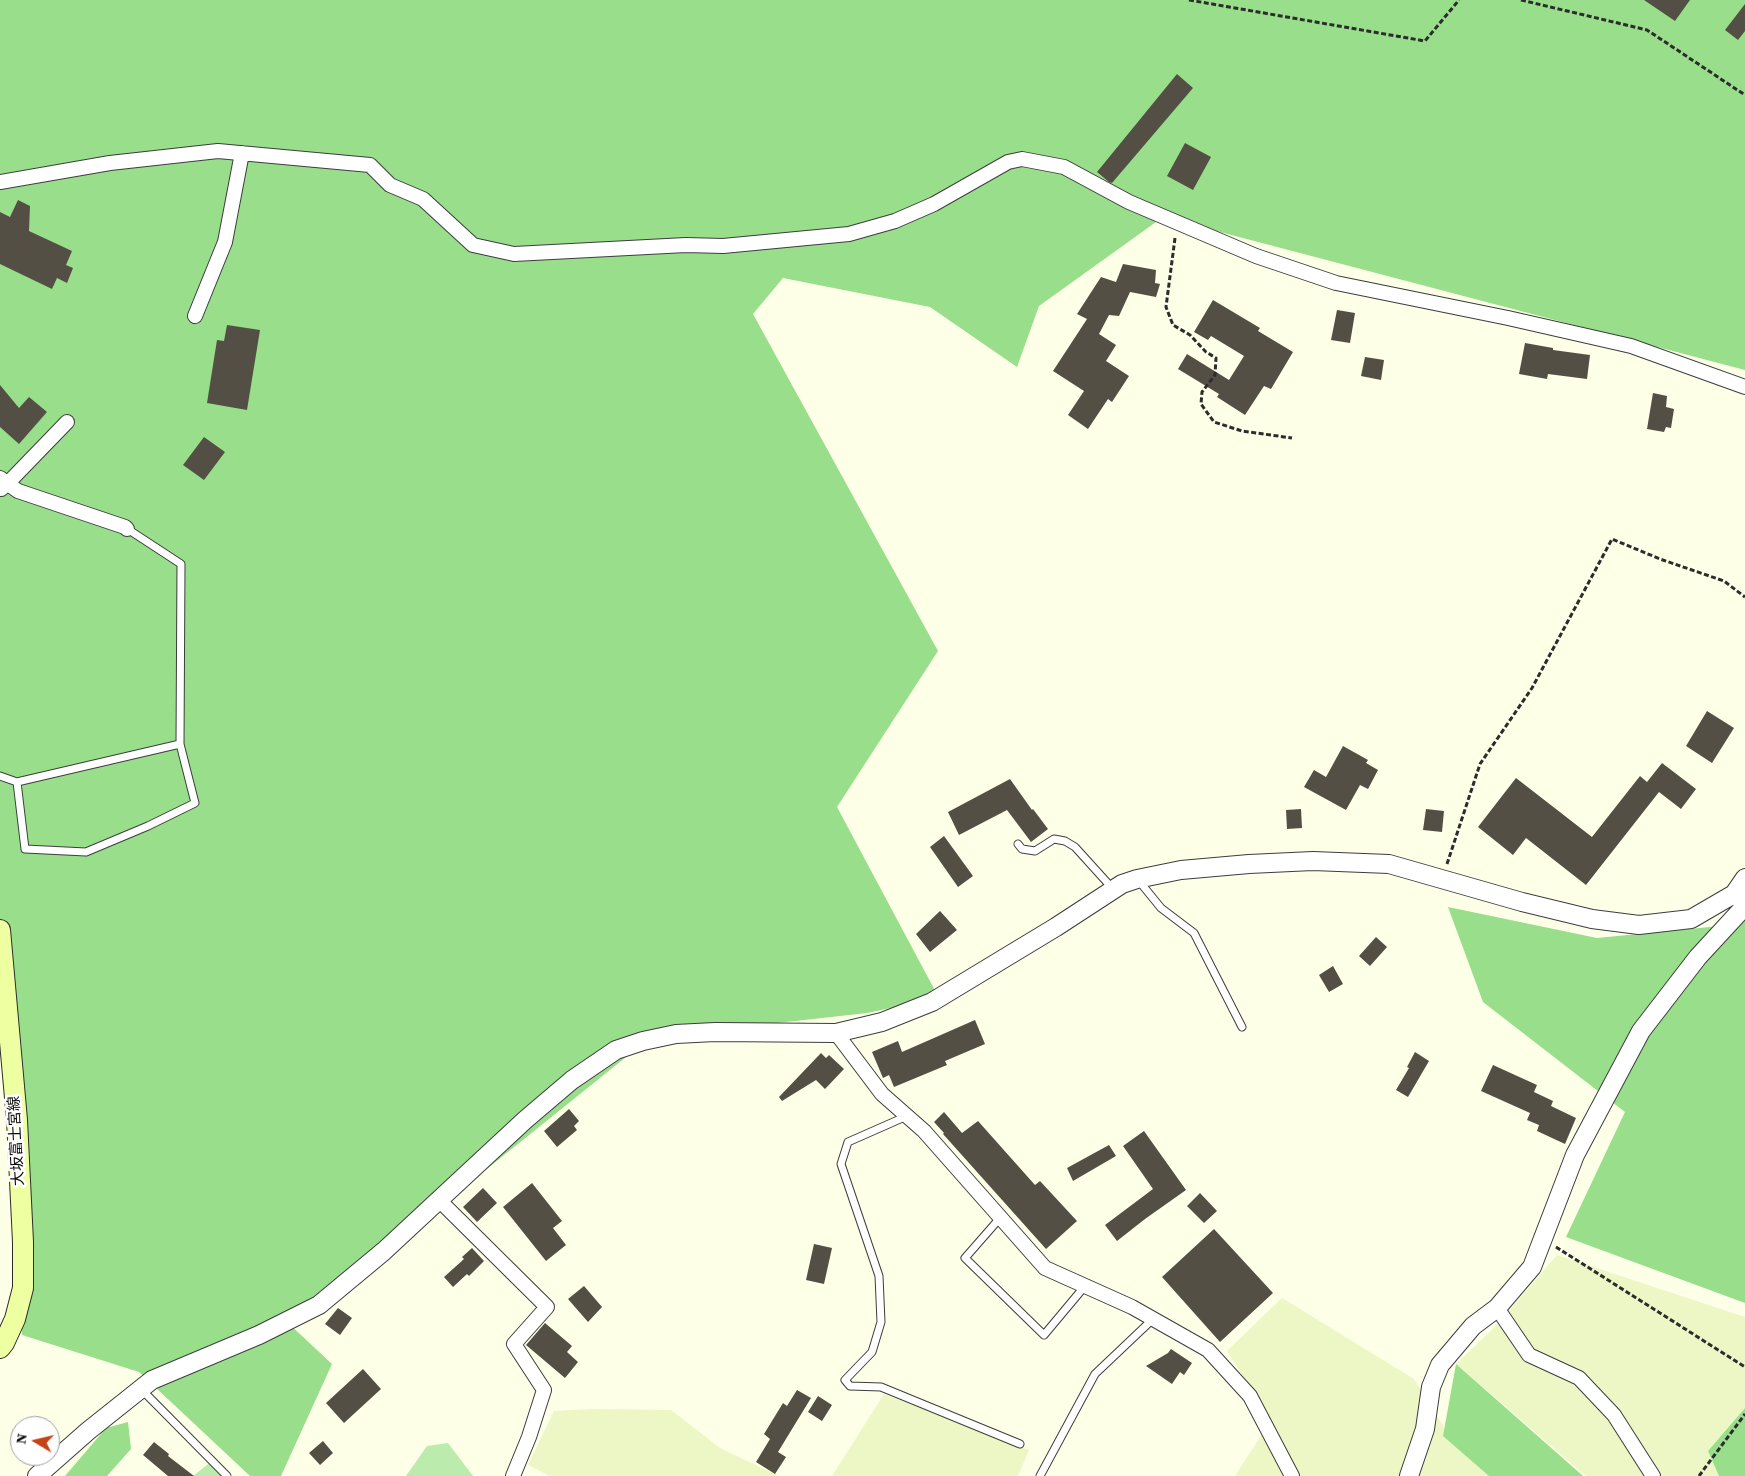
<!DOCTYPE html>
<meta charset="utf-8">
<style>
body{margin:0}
#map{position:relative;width:1745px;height:1476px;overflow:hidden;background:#fdffe7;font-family:"Source Serif 4",serif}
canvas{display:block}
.north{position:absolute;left:10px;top:1416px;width:50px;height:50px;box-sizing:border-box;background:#fff;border:1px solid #9d9d9d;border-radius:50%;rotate:279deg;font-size:14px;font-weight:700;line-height:20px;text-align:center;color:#0a0a0a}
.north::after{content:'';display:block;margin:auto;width:18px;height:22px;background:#c54317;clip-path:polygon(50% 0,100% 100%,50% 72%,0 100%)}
</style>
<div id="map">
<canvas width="1745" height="1476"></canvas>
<div class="north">N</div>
</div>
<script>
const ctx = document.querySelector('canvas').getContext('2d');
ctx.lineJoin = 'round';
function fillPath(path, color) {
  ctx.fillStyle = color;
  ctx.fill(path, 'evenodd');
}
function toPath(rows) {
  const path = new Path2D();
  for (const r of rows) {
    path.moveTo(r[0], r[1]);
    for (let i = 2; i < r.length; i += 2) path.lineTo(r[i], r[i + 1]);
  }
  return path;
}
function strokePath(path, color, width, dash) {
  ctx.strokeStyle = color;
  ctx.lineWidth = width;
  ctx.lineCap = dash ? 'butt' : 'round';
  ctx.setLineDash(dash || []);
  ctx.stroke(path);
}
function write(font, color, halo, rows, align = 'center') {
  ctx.font = font + ' "Source Serif 4","Noto Sans JP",serif';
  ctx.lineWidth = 5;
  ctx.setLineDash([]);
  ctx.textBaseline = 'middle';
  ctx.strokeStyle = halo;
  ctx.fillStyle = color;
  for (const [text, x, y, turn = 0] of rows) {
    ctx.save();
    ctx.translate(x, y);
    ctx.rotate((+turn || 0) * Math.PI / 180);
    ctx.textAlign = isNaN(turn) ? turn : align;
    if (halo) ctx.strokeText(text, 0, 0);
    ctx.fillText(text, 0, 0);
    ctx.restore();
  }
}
fillPath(toPath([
 [1557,1255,1745,1317,1745,1408,1708,1451,1719,1476,1586,1476,1456,1364,1495,1327],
 [1282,1298,1414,1379,1445,1429,1496,1476,1235,1476,1271,1420,1227,1351],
 [884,1394,1029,1450,1018,1476,832,1476],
 [592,1409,671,1410,720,1448,779,1476,550,1476,528,1465,554,1411]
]), '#ecf7c5');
fillPath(toPath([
 [448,1443,473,1476,406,1476,427,1446],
 [212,1461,227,1476,193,1476]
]), '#bbecad');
fillPath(toPath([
 [0,0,1745,0,1745,370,1163,217,1039,306,1017,367,930,307,783,278,753,314,938,651,837,807,939,998,867,1013,651,1037,376,1258,287,1322,332,1364,281,1476,250,1476,139,1372,22,1335,0,967],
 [1448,907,1597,938,1730,925,1745,916,1745,1303,1566,1237,1625,1112,1483,1002],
 [1456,1364,1583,1476,1489,1476,1443,1436],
 [1745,1408,1745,1476,1719,1476,1708,1451],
 [128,1422,131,1449,107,1476,65,1476,106,1428]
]), '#98de8b');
fillPath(toPath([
 [1644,0,1690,0,1675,21],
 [1745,4,1745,31,1738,40,1725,30],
 [1177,74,1193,88,1112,183,1109,182,1097,172],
 [1185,143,1211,157,1193,190,1167,176],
 [18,200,30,206,29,231,72,251,66,265,73,268,67,283,57,278,52,289,0,264,0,212,10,217],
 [1123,264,1156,270,1155,283,1160,284,1156,297,1130,292,1119,316,1109,315,1099,334,1116,345,1106,361,1129,376,1112,402,1108,399,1088,429,1068,415,1084,391,1053,371,1087,319,1077,314,1101,277,1116,282],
 [1213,300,1260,328,1258,331,1293,352,1271,389,1264,386,1245,415,1217,397,1219,394,1178,369,1187,354,1229,380,1244,356,1211,336,1208,340,1194,332],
 [1337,310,1355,313,1350,343,1331,340],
 [227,325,260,330,247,410,207,403,217,340,224,341],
 [1525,343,1553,348,1553,350,1590,355,1587,379,1548,374,1547,379,1519,374],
 [1365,357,1384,360,1381,380,1361,376],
 [0,385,19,408,29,397,47,412,19,444,0,427],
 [1653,393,1667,396,1666,407,1674,409,1671,428,1666,427,1664,432,1647,429],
 [204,437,225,452,204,480,183,465],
 [1707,711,1734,728,1712,763,1686,746],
 [1343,746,1368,760,1366,763,1378,770,1368,789,1360,785,1346,810,1304,787,1314,770,1326,777],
 [1662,763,1696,789,1681,809,1659,792,1586,885,1526,838,1513,855,1478,827,1516,778,1592,837,1640,776,1647,782],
 [1010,779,1032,810,1033,809,1048,829,1031,842,1007,810,959,835,948,812],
 [1301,809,1302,828,1287,829,1286,810],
 [1426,809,1444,811,1442,832,1423,830],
 [944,836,973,876,958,887,930,847],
 [940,911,957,930,930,952,916,934],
 [1376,937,1387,947,1370,966,1359,956],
 [1333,966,1343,984,1329,992,1319,975],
 [975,1020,985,1044,945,1061,947,1065,894,1087,889,1075,883,1078,872,1052,898,1041,902,1052],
 [1415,1052,1429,1061,1408,1097,1396,1090,1409,1068,1407,1067],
 [821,1053,826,1058,829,1055,844,1069,825,1089,816,1080,782,1101,779,1097],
 [1493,1065,1537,1085,1534,1092,1553,1101,1551,1106,1576,1118,1565,1144,1537,1131,1539,1125,1527,1120,1530,1113,1481,1091],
 [569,1109,579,1121,574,1126,577,1130,557,1147,544,1131],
 [944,1112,962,1133,978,1121,1035,1185,1040,1181,1077,1221,1046,1249,943,1134,944,1133,934,1122],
 [1144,1131,1186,1190,1145,1219,1117,1241,1105,1225,1153,1189,1123,1146],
 [1109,1145,1116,1156,1073,1181,1067,1168],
 [532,1183,562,1221,553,1228,566,1245,546,1261,503,1207],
 [483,1188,497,1203,477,1222,463,1207],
 [1200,1193,1217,1211,1204,1223,1187,1206],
 [1214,1229,1273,1293,1220,1342,1162,1277],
 [814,1244,832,1248,824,1284,806,1280],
 [472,1248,484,1261,469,1276,467,1274,453,1287,444,1277,464,1259,462,1257],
 [584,1286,602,1307,588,1322,568,1299],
 [338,1308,352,1318,340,1335,325,1324],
 [545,1323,572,1346,567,1352,578,1362,565,1378,526,1345],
 [1171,1349,1192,1363,1184,1375,1180,1372,1172,1384,1146,1366,1168,1353],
 [363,1369,381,1389,344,1423,326,1403],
 [797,1390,811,1398,778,1452,786,1457,775,1474,756,1462,770,1439,764,1434,783,1403,787,1406],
 [818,1396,832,1405,822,1421,808,1412],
 [323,1441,333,1453,320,1465,309,1453],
 [154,1442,169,1454,168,1456,194,1476,168,1476,143,1455]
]), '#534f45');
const service = toPath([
 [0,776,17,782,180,744,181,564,126,528],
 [17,782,25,849,86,852,148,826,195,803,180,744],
 [1018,844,1022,849,1035,851,1054,839,1065,841,1075,847,1113,889],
 [1139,881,1161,908,1194,933,1242,1027],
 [907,1116,848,1142,841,1164,879,1276,881,1322,872,1352,845,1380,850,1386,881,1387,1020,1444],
 [1000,1218,965,1258,1044,1335,1085,1286],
 [141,1389,227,1476],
 [1040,1476,1095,1374,1153,1319]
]);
const minor = toPath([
 [0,182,110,163,218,151,370,165,390,185,423,199,473,245,514,254,686,245,723,246,849,234,895,221,934,204,1008,162,1022,159,1064,167,1129,202,1256,256,1336,283,1508,318,1631,346,1745,387],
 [195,316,225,242,242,153],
 [0,478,18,491,125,527,127,529],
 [1,489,7,484,67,422],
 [836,1033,882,1094,924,1131,1045,1268,1132,1307,1208,1350,1250,1396,1292,1476],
 [440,1201,547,1307,514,1344,544,1390,529,1437,513,1476],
 [1497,1308,1529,1355,1579,1378,1614,1415,1653,1476]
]);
const tertiary = toPath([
 [1743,901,1734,894,1745,878],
 [37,1476,88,1431,152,1380,259,1335,319,1305,384,1251,525,1120,572,1080,616,1050,643,1041,676,1034,715,1032,836,1033,882,1022,932,1002,1056,927,1122,884,1137,879,1181,870,1249,864,1313,861,1389,864,1522,902,1592,919,1639,925,1691,919,1734,894],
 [1409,1476,1425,1429,1431,1387,1440,1365,1473,1326,1497,1308,1532,1267,1575,1155,1641,1031,1698,957,1745,906]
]);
const secondary = toPath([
 [0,930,17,1120,23,1242,23,1288,15,1319,4,1343,0,1348]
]);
strokePath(service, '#3d3d3d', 9);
strokePath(minor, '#3d3d3d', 16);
strokePath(tertiary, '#3d3d3d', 20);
strokePath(secondary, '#2c2c2c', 22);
strokePath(toPath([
 [1189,0,1425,41,1459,0],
 [1521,0,1647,30,1745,95],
 [1175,238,1166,307,1173,325,1190,335,1206,352,1216,358,1215,375,1202,392,1201,404,1214,422,1242,431,1292,438],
 [1447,864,1480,764,1532,688,1612,539,1660,559,1724,581,1745,597],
 [1556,1247,1745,1367],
 [1699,1476,1745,1414]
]), '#2c2c2c', 3, [5, 2.5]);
strokePath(service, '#fff', 7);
strokePath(minor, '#fff', 14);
strokePath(tertiary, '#fff', 18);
strokePath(secondary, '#eeffa2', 20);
write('15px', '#0a0a0a', '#fff', [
 ["大坂富士宮線",17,1141,-93]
]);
</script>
